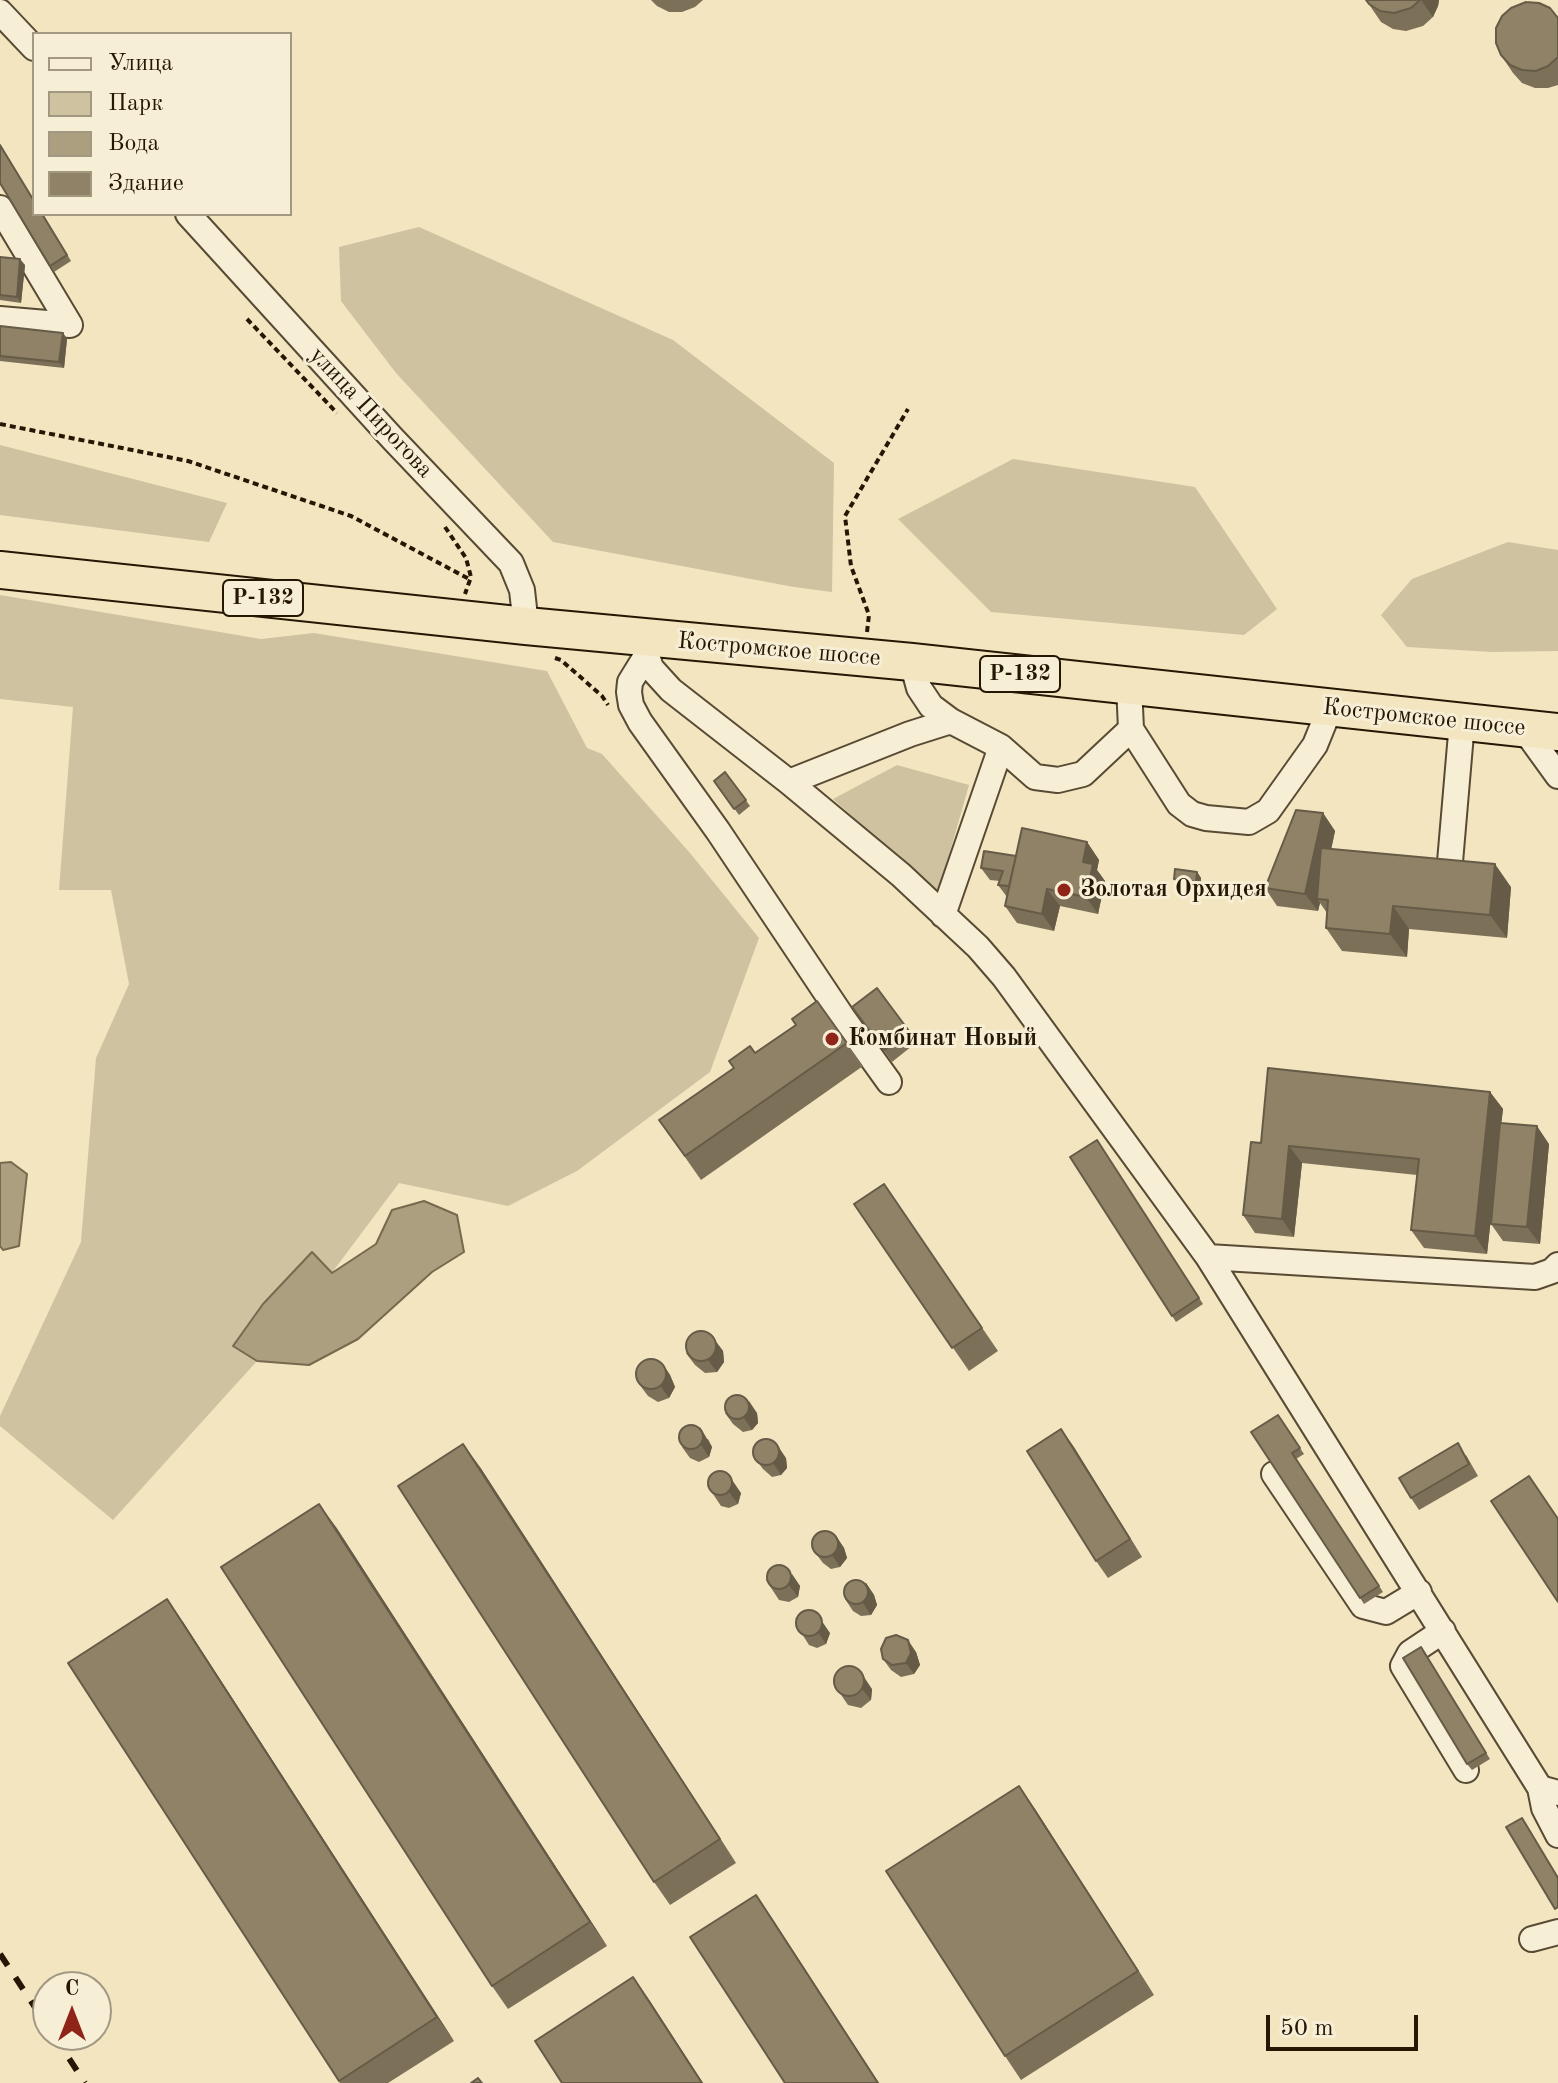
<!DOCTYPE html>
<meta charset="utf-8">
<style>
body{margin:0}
#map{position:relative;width:1558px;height:2083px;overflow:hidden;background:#f2e5c0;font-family:"Old Standard TT",serif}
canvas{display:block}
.legend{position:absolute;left:32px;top:32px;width:260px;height:184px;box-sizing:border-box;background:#f7eed6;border:2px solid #a39882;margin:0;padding:10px 14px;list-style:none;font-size:24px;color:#251704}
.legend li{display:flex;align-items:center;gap:16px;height:40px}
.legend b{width:40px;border:2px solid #a39882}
.north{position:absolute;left:32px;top:1971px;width:80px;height:80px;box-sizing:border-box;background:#f7eed6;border:2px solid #a39882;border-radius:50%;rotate:0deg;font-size:22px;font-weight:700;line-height:32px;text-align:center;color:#251704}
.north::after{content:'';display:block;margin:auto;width:28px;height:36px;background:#8f2418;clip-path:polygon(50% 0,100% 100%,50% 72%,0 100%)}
.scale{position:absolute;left:1266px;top:2015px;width:152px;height:36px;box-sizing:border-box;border:4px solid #251704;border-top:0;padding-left:10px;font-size:24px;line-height:28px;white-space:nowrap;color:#251704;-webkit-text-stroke:6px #f7eed6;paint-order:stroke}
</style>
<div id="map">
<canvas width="1558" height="2083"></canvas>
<ul class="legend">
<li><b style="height:10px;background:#f7eed6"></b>Улица</li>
<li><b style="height:22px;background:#cfc2a0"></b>Парк</li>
<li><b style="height:22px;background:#ac9f80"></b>Вода</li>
<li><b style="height:22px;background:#908266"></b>Здание</li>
</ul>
<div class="north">С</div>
<div class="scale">50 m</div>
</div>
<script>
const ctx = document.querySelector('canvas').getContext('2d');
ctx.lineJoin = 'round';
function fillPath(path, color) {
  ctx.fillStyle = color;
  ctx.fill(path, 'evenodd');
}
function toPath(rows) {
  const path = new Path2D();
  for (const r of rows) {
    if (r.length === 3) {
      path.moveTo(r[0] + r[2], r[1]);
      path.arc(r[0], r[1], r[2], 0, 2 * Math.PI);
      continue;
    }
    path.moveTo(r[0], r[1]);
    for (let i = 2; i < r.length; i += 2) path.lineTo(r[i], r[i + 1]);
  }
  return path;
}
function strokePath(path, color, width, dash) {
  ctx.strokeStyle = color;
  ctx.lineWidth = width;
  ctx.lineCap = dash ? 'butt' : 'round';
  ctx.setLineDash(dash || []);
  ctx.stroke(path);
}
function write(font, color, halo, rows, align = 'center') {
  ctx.font = font + ' "Old Standard TT",serif';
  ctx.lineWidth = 6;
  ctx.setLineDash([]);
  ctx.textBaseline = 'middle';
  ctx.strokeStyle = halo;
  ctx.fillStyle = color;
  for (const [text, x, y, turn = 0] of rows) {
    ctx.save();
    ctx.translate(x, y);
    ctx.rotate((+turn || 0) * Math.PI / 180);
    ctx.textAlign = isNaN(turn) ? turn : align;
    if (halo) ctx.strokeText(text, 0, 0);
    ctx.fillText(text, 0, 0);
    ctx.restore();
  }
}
fillPath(toPath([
 [419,227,673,340,834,463,832,592,794,587,553,542,396,373,341,301,339,247],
 [0,445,227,503,209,542,0,515],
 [1013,459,1195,487,1277,609,1244,635,991,612,898,519],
 [1508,542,1558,550,1558,651,1492,652,1407,647,1381,615,1412,579],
 [0,595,261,639,314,633,547,671,587,748,602,754,690,853,759,938,710,1072,577,1171,508,1206,399,1183,331,1274,312,1253,234,1345,257,1361,113,1520,0,1426,0,1416,81,1242,96,1058,129,984,111,890,59,890,73,707,0,699],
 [897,765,969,785,938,894,833,799]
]), '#cfc2a0');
const water = toPath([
 [11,1162,27,1174,19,1246,3,1250,0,1246,0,1163,11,1162],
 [424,1201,457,1215,464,1252,432,1272,358,1339,309,1365,257,1361,233,1346,263,1304,312,1252,332,1273,376,1244,392,1210,424,1201]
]);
fillPath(water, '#ac9f80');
strokePath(water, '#76694e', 2);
const minor = toPath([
 [0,12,34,48],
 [0,208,70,325,0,319],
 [188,214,392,438,511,563,522,590,526,626],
 [641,637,651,668,671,690,789,782,901,875,978,947,1004,977,1208,1257,1540,1788,1558,1793],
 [646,656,630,682,629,692,631,705,640,722,718,831,843,1018,889,1082],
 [912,662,919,688,931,706,951,721,1001,747,1035,777,1058,780,1083,774,1131,729],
 [1129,685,1131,729,1179,804,1192,814,1206,818,1249,822,1268,811,1315,745,1330,708],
 [1524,729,1558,776],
 [789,782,910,734,951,721],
 [1450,862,1462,722],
 [943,915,1001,747],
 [1208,1257,1535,1277,1552,1271,1558,1265],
 [1274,1474,1363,1606,1386,1612,1419,1592],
 [1443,1631,1410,1653,1403,1666,1466,1770],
 [1540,1788,1544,1808,1558,1835],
 [1532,1939,1558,1932]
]);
const highway = toPath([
 [0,570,526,626,912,662,1558,732]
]);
strokePath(minor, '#584a33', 28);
strokePath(highway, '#251704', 40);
strokePath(toPath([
 [247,319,337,413],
 [0,424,188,461,351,516,469,579],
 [445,527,466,558,471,577,465,594],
 [867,632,869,615,851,566,845,516,908,409],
 [555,658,561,660,602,696,608,705]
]), '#251704', 4, [6, 4]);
strokePath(minor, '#f7eed6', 24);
strokePath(highway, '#f2e5c0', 36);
strokePath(toPath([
 [0,1954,48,2027],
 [54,2035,85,2083]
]), '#251704', 6, [14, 14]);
fillPath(toPath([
 [651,0,703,0,695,7,682,12,669,12,657,6],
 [1366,0,1439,0,1438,6,1433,17,1423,26,1406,31,1393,29,1381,22],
 [1558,18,1558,85,1548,88,1535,88,1522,83,1513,73,1501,55],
 [43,214,71,261,54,272,50,266],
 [0,257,25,265,21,303,0,300],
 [0,326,63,333,67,339,64,368,0,361],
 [725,772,750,806,739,815,714,781],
 [1323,813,1335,831,1331,849,1511,887,1507,938,1409,929,1407,957,1342,951,1326,928,1327,913,1320,903,1318,911,1277,906,1265,888],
 [1087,842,1099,860,1097,870,1105,881,1098,914,1060,906,1054,931,1017,923,1005,906,1007,897,998,885,1000,881,990,880,981,868,1016,856],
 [1197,872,1201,878,1200,888,1178,885,1174,879],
 [877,988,917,1042,892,1062,852,1007],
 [817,1001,863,1066,701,1180,659,1120,796,1025],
 [1490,1092,1503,1109,1501,1123,1549,1144,1540,1244,1503,1241,1491,1224,1492,1209,1487,1254,1424,1248,1411,1230,1417,1175,1302,1163,1294,1237,1255,1233,1243,1215,1261,1143],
 [1097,1140,1203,1304,1176,1322,1070,1157],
 [884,1184,998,1351,969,1371,854,1204],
 [714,1339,723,1351,724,1362,717,1372,705,1373,695,1365,686,1353],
 [662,1363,670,1375,675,1387,669,1398,658,1402,648,1396,639,1384],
 [725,1413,757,1413,758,1423,752,1430,743,1432,733,1424],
 [1278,1415,1304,1454,1296,1459,1383,1592,1364,1604,1251,1432],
 [1061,1429,1142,1557,1108,1578,1096,1561],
 [708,1439,712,1447,709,1457,699,1462,690,1458,682,1447],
 [1466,1455,1478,1476,1419,1510,1411,1498],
 [754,1457,786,1458,787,1468,781,1475,772,1477,763,1469],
 [480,1467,736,1863,670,1905,654,1882],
 [707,1485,741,1493,738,1504,729,1508,721,1506],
 [336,1527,607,1946,508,2009,492,1986],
 [836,1536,844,1548,847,1558,840,1567,831,1569,823,1563,814,1551],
 [786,1567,800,1586,798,1597,789,1602,779,1600,766,1580],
 [866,1583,874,1595,877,1605,871,1615,861,1616,853,1611,845,1599],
 [183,1622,454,2041,388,2083,340,2083,68,1663],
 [795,1623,830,1633,826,1644,817,1648,809,1645],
 [916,1652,920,1665,914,1674,901,1677,891,1670,883,1659],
 [1425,1653,1490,1759,1472,1770,1467,1764],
 [833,1683,872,1689,871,1700,861,1708,848,1705],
 [1035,1809,1154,1995,1021,2080,1005,2056]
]), '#7c7058');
fillPath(toPath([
 [1421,0,1439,0,1438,6,1433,17],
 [20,259,25,265,21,303,17,297],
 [63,333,67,339,64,368,59,362],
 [1323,813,1335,831,1321,899,1317,899,1320,903,1318,911,1305,894],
 [1087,842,1099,860,1097,870,1105,881,1098,914,1086,897,1083,862],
 [1495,864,1511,887,1507,938,1490,915],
 [1197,872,1201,878,1200,888,1196,882],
 [1047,889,1060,906,1054,931,1042,914],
 [1393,906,1409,929,1407,957,1390,934],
 [1490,1092,1503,1109,1487,1254,1475,1236],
 [1537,1126,1549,1144,1540,1244,1527,1227],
 [1289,1146,1302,1163,1294,1237,1282,1219],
 [714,1339,723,1351,724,1362,717,1372,708,1360],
 [662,1363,670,1375,675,1387,669,1398,661,1387],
 [749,1401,757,1413,758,1423,752,1430,744,1418],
 [700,1427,712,1447,709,1457,701,1445],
 [1061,1429,1074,1447,1142,1557,1130,1539],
 [463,1444,480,1467,736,1863,720,1839],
 [778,1446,786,1458,787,1468,781,1475,773,1463],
 [726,1471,741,1493,738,1504,729,1492],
 [319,1504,336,1527,607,1946,590,1922],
 [836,1536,844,1548,847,1558,840,1567,832,1555],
 [792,1574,800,1586,798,1597,789,1585],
 [866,1583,874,1595,877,1605,871,1615,863,1603],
 [167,1599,183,1622,454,2041,437,2017],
 [815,1611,830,1633,826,1644,818,1632],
 [908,1640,916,1652,920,1665,914,1674,906,1663],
 [864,1677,872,1689,871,1700,862,1689],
 [1019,1786,1035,1809,1154,1995,1138,1971],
 [756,1895,772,1918,879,2083,878,2083],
 [633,1977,650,2001,703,2083,702,2083]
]), '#655b47');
const building = toPath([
 [1366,0,1420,0,1411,8,1394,13,1380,11,1369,4,1366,0],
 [1526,2,1539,3,1550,8,1558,18,1558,57,1548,66,1536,71,1522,70,1510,65,1501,55,1496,43,1496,28,1502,16,1511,8,1526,2],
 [0,145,34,201,34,214,42,214,67,255,50,266,0,183,0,145],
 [0,257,20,259,17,297,0,295,0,257],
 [0,326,63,333,59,362,0,356,0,326],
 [725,772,746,800,734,809,714,781,725,772],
 [1296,810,1323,813,1305,894,1265,888,1296,810],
 [1022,828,1087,842,1083,862,1093,864,1086,897,1047,889,1042,914,1005,906,1022,828],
 [1321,848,1495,864,1490,915,1393,906,1390,934,1326,928,1328,900,1317,899,1321,848],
 [984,851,1016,856,1009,886,998,885,1003,871,981,868,984,851],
 [1175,869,1197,872,1196,882,1174,879,1175,869],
 [877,988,909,1031,884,1050,852,1007,877,988],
 [817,1001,847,1043,685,1156,659,1120,734,1068,729,1061,750,1046,755,1053,796,1025,792,1019,817,1001],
 [1268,1068,1490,1092,1475,1236,1411,1230,1419,1159,1289,1146,1282,1219,1243,1215,1251,1142,1261,1143,1268,1068],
 [1500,1123,1537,1126,1527,1227,1491,1224,1500,1123],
 [1097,1140,1199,1298,1172,1316,1070,1157,1097,1140],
 [884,1184,982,1328,952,1348,854,1204,884,1184],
 [701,1346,15],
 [651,1374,15],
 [737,1407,12],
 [1278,1415,1300,1448,1292,1453,1379,1586,1360,1598,1251,1432,1278,1415],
 [691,1437,12],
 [1061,1429,1130,1539,1096,1561,1027,1451,1061,1429],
 [766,1452,13],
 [1458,1443,1469,1464,1411,1498,1399,1478,1458,1443],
 [463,1444,720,1839,654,1882,398,1486,463,1444],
 [720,1483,12],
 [1529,1476,1558,1519,1558,1602,1491,1501,1529,1476],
 [319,1504,590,1922,492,1986,221,1567,319,1504],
 [825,1544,13],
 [779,1577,12],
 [856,1592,12],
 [167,1599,437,2017,339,2081,68,1663,167,1599],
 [809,1623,13],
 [896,1635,908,1640,911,1653,906,1663,892,1665,883,1659,881,1649,886,1638,896,1635],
 [1421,1647,1486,1753,1467,1764,1403,1658,1421,1647],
 [849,1681,15],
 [1019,1786,1138,1971,1005,2056,886,1871,1019,1786],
 [1522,1818,1558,1878,1558,1907,1555,1909,1506,1827,1522,1818],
 [756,1895,878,2083,785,2083,690,1937,756,1895],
 [633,1977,702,2083,562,2083,535,2041,633,1977],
 [478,2078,482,2083,471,2083,478,2078]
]);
fillPath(building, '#908266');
strokePath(building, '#655b47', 2);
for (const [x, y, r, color] of [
 [1064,890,8,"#8f2418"],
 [832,1039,8,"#8f2418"]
]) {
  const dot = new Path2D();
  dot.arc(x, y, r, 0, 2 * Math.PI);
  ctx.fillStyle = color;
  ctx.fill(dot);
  strokePath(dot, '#f7eed6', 3);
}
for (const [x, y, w] of [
 [263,598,80],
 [1020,674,80]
]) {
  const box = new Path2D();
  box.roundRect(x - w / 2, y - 18, w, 36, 6);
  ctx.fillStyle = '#f7eed6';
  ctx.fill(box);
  strokePath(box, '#251704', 2);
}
write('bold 22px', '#251704', null, [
 ["Р-132",263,598],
 ["Р-132",1020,674]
]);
write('24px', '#251704', '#f7eed6', [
 ["улица Пирогова",371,413,47],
 ["Костромское шоссе",779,650,5],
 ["Костромское шоссе",1424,718,6]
]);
write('bold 24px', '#251704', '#f7eed6', [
 ["Золотая Орхидея",1080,890],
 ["Комбинат Новый",848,1039]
], 'left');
</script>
